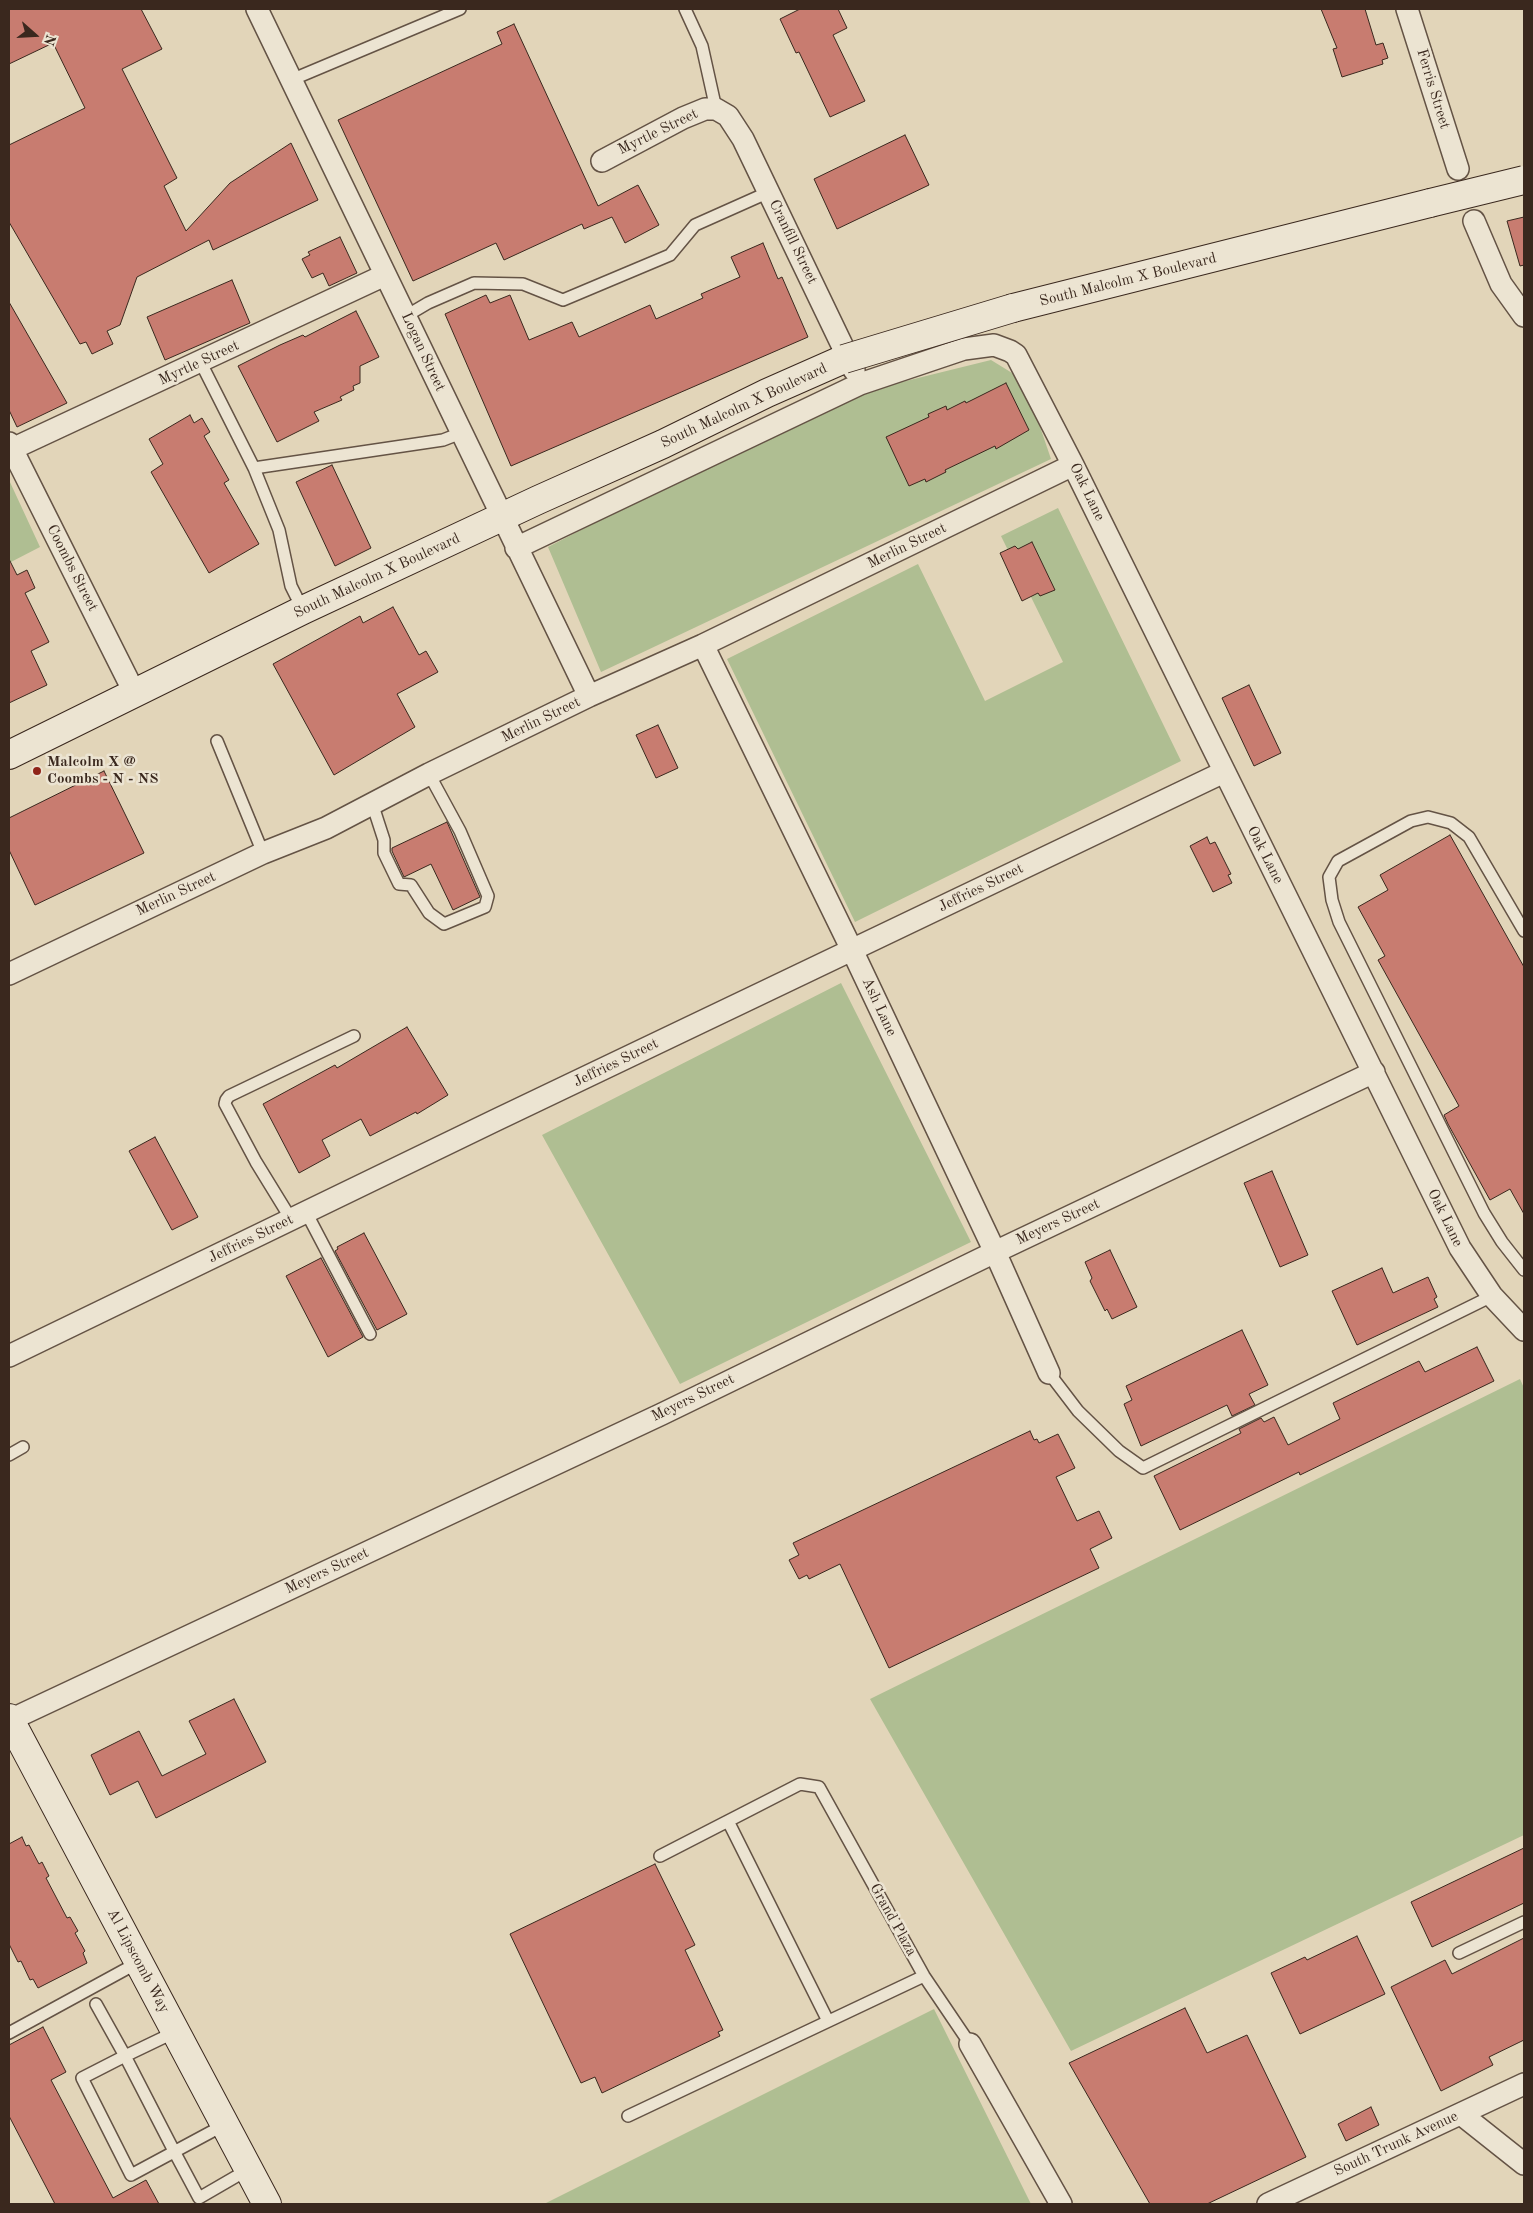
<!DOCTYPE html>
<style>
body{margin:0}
#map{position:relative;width:1533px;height:2213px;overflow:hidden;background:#e2d5b9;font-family:"Old Standard TT",serif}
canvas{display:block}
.frame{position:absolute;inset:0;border:10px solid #3a281e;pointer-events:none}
.north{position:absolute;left:10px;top:10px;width:50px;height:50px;-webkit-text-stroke:4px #ece4d2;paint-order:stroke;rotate:109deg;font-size:14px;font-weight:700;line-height:20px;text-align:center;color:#3a281e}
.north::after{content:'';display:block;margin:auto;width:18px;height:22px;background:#3a281e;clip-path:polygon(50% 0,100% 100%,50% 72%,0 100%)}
</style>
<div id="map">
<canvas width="1533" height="2213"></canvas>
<div class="frame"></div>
<div class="north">N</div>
</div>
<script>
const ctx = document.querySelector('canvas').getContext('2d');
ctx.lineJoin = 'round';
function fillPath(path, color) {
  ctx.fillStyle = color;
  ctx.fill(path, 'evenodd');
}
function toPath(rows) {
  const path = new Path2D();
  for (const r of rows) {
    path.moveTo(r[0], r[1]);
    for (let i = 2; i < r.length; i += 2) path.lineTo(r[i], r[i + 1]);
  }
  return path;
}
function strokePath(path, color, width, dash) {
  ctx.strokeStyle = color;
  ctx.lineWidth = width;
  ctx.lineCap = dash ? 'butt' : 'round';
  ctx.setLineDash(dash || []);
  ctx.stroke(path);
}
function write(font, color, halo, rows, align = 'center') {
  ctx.font = font + ' "Old Standard TT",serif';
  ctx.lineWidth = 5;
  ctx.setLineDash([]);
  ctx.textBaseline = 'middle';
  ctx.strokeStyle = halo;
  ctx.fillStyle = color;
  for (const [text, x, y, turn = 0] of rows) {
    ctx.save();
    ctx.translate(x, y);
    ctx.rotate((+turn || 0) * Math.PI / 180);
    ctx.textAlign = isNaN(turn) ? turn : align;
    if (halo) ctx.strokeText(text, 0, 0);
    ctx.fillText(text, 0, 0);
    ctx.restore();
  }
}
fillPath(toPath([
 [991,360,1017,376,1036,415,1051,459,601,672,548,547,837,398],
 [9,480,40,547,9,563],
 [1058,508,1181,761,855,922,727,659,918,564,985,701,1063,662,1001,536],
 [841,983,971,1242,680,1384,542,1135],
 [1520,1379,1524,1388,1524,1835,1071,2051,870,1699],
 [934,2009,1031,2204,544,2204]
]), '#afbe92');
const building = toPath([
 [9,9,141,9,162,49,122,69,177,178,164,186,186,231,230,183,291,143,318,200,213,250,209,240,137,277,120,325,107,331,113,344,92,354,86,342,80,344,9,222,9,145,85,108,53,43,9,64,9,9],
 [800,9,838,9,847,28,833,35,865,101,830,117,799,52,796,53,780,19,800,9],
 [1321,9,1365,9,1376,45,1383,43,1388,58,1382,60,1383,64,1342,77,1333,49,1337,48,1321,9],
 [514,24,598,206,638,185,659,225,625,243,612,217,584,229,582,224,504,260,496,243,413,281,338,120,502,44,497,32,514,24],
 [905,135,929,185,837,229,814,179,905,135],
 [1524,217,1524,265,1520,266,1507,221,1524,217],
 [340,237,357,273,329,286,323,273,312,278,302,259,310,255,308,252,340,237],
 [763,243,778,279,782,277,808,337,511,466,445,314,486,295,490,303,510,295,529,340,572,322,579,337,650,305,656,319,703,298,701,294,740,277,731,257,763,243],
 [232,280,250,323,165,360,147,317,232,280],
 [9,302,67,403,17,427,9,410,9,302],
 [356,311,379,357,360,366,360,383,353,386,354,390,340,397,342,400,314,412,319,421,277,442,238,366,280,345,303,335,305,337,356,311],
 [1006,383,1029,430,996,449,995,446,945,470,946,472,926,482,925,479,909,486,886,437,929,417,928,414,946,406,947,410,965,401,966,403,1006,383],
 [190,415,194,423,202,418,210,432,204,436,229,480,224,483,259,544,209,573,151,472,163,464,149,439,190,415],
 [332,465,371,548,335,566,296,482,332,465],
 [1032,542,1055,590,1040,596,1038,593,1022,601,1000,553,1015,546,1018,549,1032,542],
 [9,559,17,575,27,570,35,588,25,593,49,642,31,651,47,685,9,703,9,559],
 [393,607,419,655,426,651,438,672,397,694,415,727,334,775,273,664,360,616,363,623,393,607],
 [1249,685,1281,753,1254,766,1222,698,1249,685],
 [658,725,678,768,656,778,636,735,658,725],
 [104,771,144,853,35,905,9,850,9,818,104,771],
 [447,822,480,897,453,910,431,864,404,877,392,851,392,848,447,822],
 [1450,835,1524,967,1524,1214,1510,1189,1490,1200,1448,1124,1444,1115,1459,1106,1378,960,1385,956,1358,907,1388,890,1380,875,1450,835],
 [1207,837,1210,844,1215,842,1231,874,1228,875,1232,883,1213,892,1190,846,1207,837],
 [407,1027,448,1095,417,1114,416,1112,370,1136,361,1119,322,1140,330,1156,299,1173,263,1104,335,1065,337,1068,407,1027],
 [155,1137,198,1217,172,1230,129,1151,155,1137],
 [1272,1171,1308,1255,1280,1267,1244,1183,1272,1171],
 [364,1233,407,1314,377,1330,335,1251,338,1249,337,1247,364,1233],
 [1110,1250,1137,1307,1112,1319,1107,1309,1105,1311,1090,1281,1092,1278,1085,1262,1110,1250],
 [321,1258,363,1337,328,1357,286,1276,321,1258],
 [1382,1268,1393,1293,1428,1277,1437,1297,1434,1299,1438,1307,1357,1345,1332,1291,1382,1268],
 [1242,1330,1268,1385,1249,1394,1255,1405,1232,1416,1227,1405,1141,1446,1124,1404,1132,1400,1126,1386,1242,1330],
 [1477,1347,1494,1381,1300,1475,1299,1472,1180,1530,1154,1476,1241,1433,1239,1429,1261,1418,1264,1422,1274,1417,1288,1445,1340,1419,1333,1403,1419,1361,1425,1372,1477,1347],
 [1030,1431,1034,1440,1037,1439,1039,1443,1058,1434,1075,1468,1056,1477,1077,1521,1099,1511,1112,1538,1090,1549,1099,1568,889,1668,840,1564,809,1579,807,1575,799,1579,789,1560,799,1555,793,1543,1030,1431],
 [234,1699,266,1762,156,1818,138,1781,110,1795,91,1755,139,1731,162,1776,206,1754,189,1721,234,1699],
 [22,1837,26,1846,29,1845,39,1864,42,1862,49,1876,46,1878,67,1918,70,1917,78,1931,75,1933,85,1951,83,1953,87,1963,38,1988,33,1979,30,1980,21,1961,18,1962,9,1944,9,1844,22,1837],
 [1524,1848,1524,1903,1432,1947,1411,1902,1524,1848],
 [655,1864,695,1945,685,1950,723,2030,718,2032,720,2036,602,2093,595,2077,581,2083,510,1934,655,1864],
 [1357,1936,1385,1994,1300,2034,1271,1973,1305,1957,1307,1960,1357,1936],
 [1524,1938,1524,2040,1489,2057,1493,2065,1441,2091,1391,1987,1445,1960,1452,1974,1524,1938],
 [1185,2008,1207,2053,1247,2035,1306,2157,1207,2204,1150,2204,1069,2063,1185,2008],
 [43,2027,66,2072,51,2080,113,2198,146,2180,159,2204,55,2204,9,2116,9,2045,43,2027],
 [1371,2107,1379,2125,1346,2141,1338,2124,1371,2107]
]);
fillPath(building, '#c87c70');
strokePath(building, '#3a281e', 1);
const lane = toPath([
 [685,9,702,46,716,109],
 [291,80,460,9],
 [406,316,428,303,474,283,523,284,563,300,670,255,695,225,769,192],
 [201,363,254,468,443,440,461,433],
 [254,468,279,530,291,586,303,610],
 [217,741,263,853],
 [372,803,384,840,384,853,399,884,411,885,429,913,444,924,485,907,488,896,460,831,429,774],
 [1524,931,1469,837,1451,823,1428,817,1411,821,1338,861,1329,877,1332,900,1339,922,1484,1213,1502,1242,1524,1270],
 [306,1212,370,1334],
 [291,1219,256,1162,225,1104,226,1100,229,1096,354,1036],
 [1049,1373,1078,1411,1119,1451,1143,1468,1492,1296],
 [9,1455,23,1447],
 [728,1821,828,2021],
 [660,1856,800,1784,819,1787,924,1976,970,2044],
 [1459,1953,1524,1922],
 [96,2004,125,2056,82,2078,131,2175,224,2125],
 [175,2032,125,2056,175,2153,199,2198,249,2169],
 [9,2033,139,1962],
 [628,2116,924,1976]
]);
const street = toPath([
 [257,9,589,696],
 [1407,9,1458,169],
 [602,161,683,118,705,109,716,109,728,116,743,139,854,370],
 [1474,221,1501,284,1524,316],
 [9,443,134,692],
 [12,449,385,275],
 [516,548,860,384,964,349,994,345,1010,351,1016,355,1073,465,1460,1248,1492,1296,1524,1330],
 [703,645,852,950,995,1252,1049,1373],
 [9,974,263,853,326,828,429,774,589,696,703,645,1073,465],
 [9,1356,494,1121,1224,772],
 [10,1720,662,1414,995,1252,1374,1072],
 [970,2044,1061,2204],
 [1461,2114,1524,2164],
 [1268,2204,1524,2084]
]);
const secondary = toPath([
 [1013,308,1430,203],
 [9,755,303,610,538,500,663,444,767,393,844,359],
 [9,1718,267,2204]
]);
strokePath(lane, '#645345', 14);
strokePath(street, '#645345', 24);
strokePath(secondary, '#3a281e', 30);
strokePath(lane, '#ece4d2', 11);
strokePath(street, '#ece4d2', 21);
strokePath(secondary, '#ece4d2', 28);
const secondaryBridge = toPath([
 [1430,203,1524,180],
 [844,359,1013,308]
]);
strokePath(secondaryBridge, '#3a281e', 30, []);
strokePath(secondaryBridge, '#ece4d2', 28);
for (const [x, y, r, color] of [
 [37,771,5,"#8f2418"]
]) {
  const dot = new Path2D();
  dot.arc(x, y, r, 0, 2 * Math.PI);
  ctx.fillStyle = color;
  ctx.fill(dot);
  strokePath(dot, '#ece4d2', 2);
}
write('15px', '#3a281e', '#ece4d2', [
 ["Ferris Street",1433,89,73],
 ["Myrtle Street",658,132,-26],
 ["Cranfill Street",793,242,64],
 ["South Malcolm X Boulevard",1128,280,-14],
 ["Logan Street",423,352,65],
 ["Myrtle Street",199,363,-25],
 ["South Malcolm X Boulevard",744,406,-25],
 ["Oak Lane",1087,492,64],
 ["Merlin Street",907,546,-26],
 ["Coombs Street",72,568,63],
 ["South Malcolm X Boulevard",377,576,-25],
 ["Merlin Street",541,720,-26],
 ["Oak Lane",1265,855,63],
 ["Jeffries Street",981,888,-26],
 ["Merlin Street",176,894,-25],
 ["Ash Lane",879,1007,65],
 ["Jeffries Street",616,1063,-26],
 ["Oak Lane",1445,1218,64],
 ["Meyers Street",1058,1222,-25],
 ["Jeffries Street",251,1239,-26],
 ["Meyers Street",693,1398,-26],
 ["Meyers Street",327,1571,-25],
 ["Grand Plaza",893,1920,61],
 ["Al Lipscomb Way",138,1961,62],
 ["South Trunk Avenue",1396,2144,-25]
]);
write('bold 15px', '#3a281e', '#ece4d2', [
 ["Malcolm X @",47,762],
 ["Coombs - N - NS",47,779]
], 'left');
</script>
